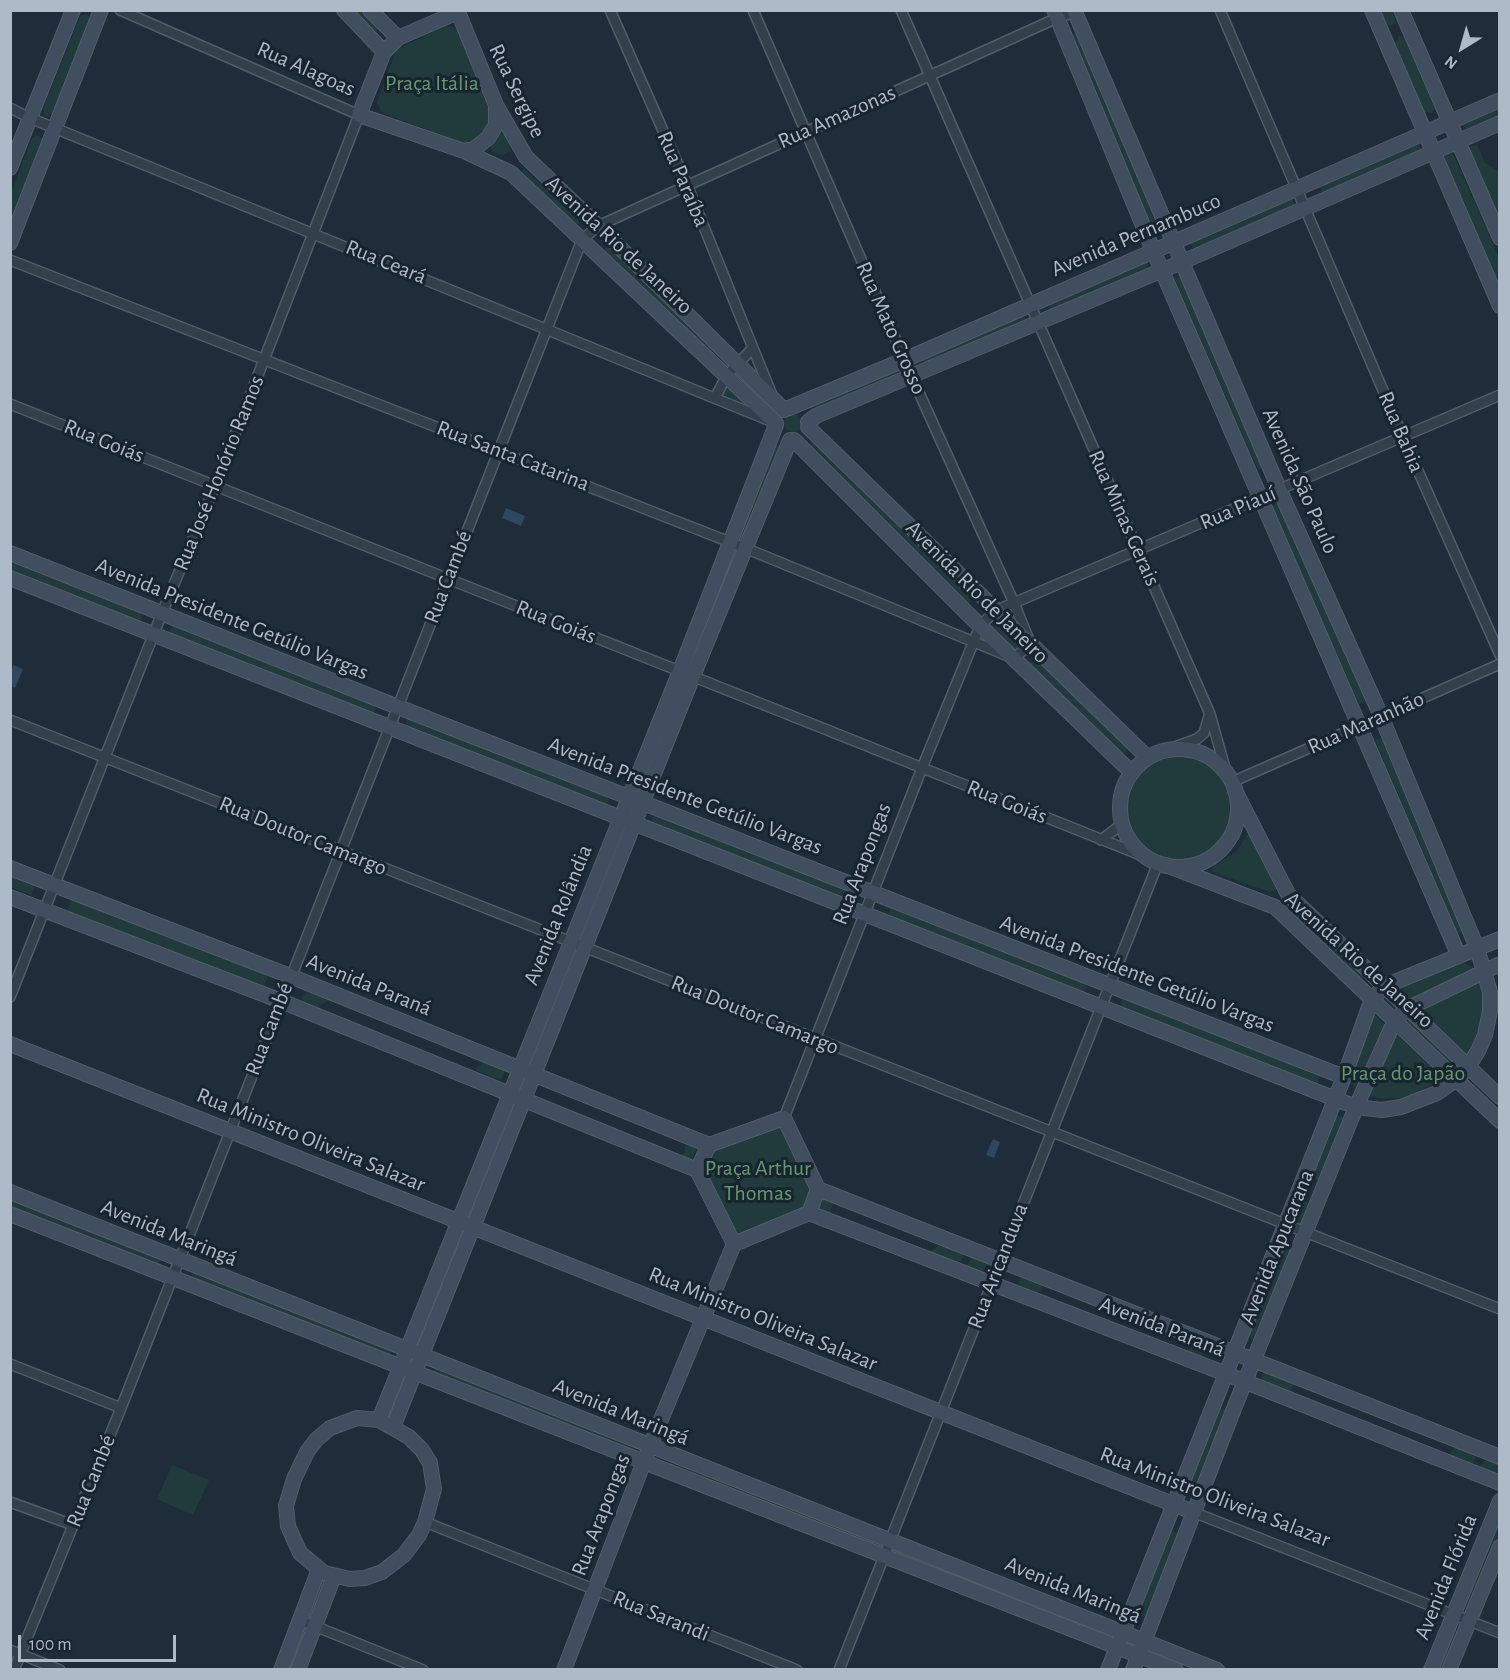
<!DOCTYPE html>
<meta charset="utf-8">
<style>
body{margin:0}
#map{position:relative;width:1510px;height:1680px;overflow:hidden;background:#1f2d3b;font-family:"Alegreya Sans",sans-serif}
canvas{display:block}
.frame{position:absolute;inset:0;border:12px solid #aebac8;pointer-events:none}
.north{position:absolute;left:1432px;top:18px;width:60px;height:60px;-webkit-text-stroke:4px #192430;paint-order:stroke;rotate:217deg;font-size:16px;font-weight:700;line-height:24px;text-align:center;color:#aebac8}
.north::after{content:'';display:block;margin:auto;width:21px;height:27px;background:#aebac8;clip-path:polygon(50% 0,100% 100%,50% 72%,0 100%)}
.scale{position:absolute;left:18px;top:1635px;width:158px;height:27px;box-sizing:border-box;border:3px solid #aebac8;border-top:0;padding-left:8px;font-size:18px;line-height:21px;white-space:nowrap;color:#aebac8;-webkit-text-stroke:4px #192430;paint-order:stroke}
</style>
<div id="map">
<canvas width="1510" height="1680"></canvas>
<div class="frame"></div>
<div class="north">N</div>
<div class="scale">100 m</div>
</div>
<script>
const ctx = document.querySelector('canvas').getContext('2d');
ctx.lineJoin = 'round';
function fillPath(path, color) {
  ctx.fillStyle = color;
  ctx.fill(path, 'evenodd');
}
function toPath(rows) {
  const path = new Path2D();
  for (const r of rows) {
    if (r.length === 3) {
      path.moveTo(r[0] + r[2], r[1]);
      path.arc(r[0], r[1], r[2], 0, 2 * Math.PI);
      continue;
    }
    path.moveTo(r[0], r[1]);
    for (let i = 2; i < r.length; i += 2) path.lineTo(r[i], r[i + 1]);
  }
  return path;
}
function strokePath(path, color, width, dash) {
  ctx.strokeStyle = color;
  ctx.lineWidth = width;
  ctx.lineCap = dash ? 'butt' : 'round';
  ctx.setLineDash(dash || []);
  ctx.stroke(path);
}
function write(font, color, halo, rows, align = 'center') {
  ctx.font = font + ' "Alegreya Sans",sans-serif';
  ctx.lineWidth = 6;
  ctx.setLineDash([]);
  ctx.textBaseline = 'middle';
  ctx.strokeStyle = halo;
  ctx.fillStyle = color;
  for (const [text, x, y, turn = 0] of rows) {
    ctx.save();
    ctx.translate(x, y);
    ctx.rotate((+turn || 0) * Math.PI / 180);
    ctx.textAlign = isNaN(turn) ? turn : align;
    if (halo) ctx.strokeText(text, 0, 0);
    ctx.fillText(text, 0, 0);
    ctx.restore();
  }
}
fillPath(toPath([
 [349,11,362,11,376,25,378,28,376,32,372,34],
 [1381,11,1392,11,1396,23,1390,26,1387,25],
 [86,14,91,18,91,22,53,113,48,116,45,116,43,109,80,17],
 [446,26,456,29,461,35,489,101,492,115,487,132,468,145,386,114,381,111,377,102,396,50],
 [1078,33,1162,231,1154,234,1070,36],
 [1399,36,1404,38,1435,108,1432,113,1424,112,1395,43],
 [1499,105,1499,115,1466,129,1462,125,1464,121],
 [501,144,11],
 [35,136,39,136,44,141,11,225,11,194,32,138],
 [1417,142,1421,149,1322,193,1319,186],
 [1477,145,1485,163,1499,171,1499,223,1469,154,1468,147],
 [1451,154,1454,156,1499,258,1499,287,1444,160,1445,157],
 [524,169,578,219,579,222,578,225,575,226,520,173],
 [1292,198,1295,205,1193,248,1190,240],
 [609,245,719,351,715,355,711,355,604,253,603,250],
 [1146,260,1149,268,1051,311,1048,303],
 [1182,275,1266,467,1258,470,1174,278],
 [1023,313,1026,321,925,365,921,357],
 [904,366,906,371,814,412,809,406],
 [726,385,750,407,721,394],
 [793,423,9],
 [814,441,970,595,970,602,966,604,809,449,808,445],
 [775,444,780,446,743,540,737,538],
 [1280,502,1367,700,1359,704,1272,506],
 [732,551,737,553,693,668,688,666],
 [10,560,139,610,142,616,140,621,135,621,11,571],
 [997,621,1021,644,1021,646,1015,651,992,627,993,622],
 [174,625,373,704,376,709,374,713,370,715,171,635,169,631],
 [1035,659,1126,746,1127,751,1123,754,1119,753,1029,667,1029,663],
 [411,717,607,796,609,800,607,804,603,806,408,728,406,724,407,720],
 [1383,737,1466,930,1458,933,1375,740],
 [1179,808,54],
 [655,814,845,889,847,893,846,898,841,899,652,824,651,820],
 [1250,834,1275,882,1277,887,1274,891,1270,892,1215,873,1212,870,1213,867,1236,852,1247,835],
 [10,874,35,884,31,895,11,887],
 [71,899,268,976,263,987,67,911],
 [1289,900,1367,973,1361,979,1283,906],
 [893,906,1084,980,1087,985,1086,990,1080,991,888,916,890,909],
 [573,949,579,952,535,1063,529,1060],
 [1458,961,1471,966,1479,976,1410,1003,1394,988],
 [1483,982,1483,1023,1477,1041,1467,1057,1416,1009],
 [308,991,329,1000,317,1008,302,1002,303,996],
 [1125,998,1320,1076,1317,1084,1123,1007,1121,1004,1122,999],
 [1374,1014,1386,1026,1361,1092,1353,1086,1350,1078],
 [1411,1017,1460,1063,1454,1069,1406,1023],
 [1395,1033,1442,1078,1417,1093,1401,1098,1384,1099,1369,1096],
 [484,1061,503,1068,505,1071,502,1078,500,1080,475,1070],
 [510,1103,518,1106,473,1218,466,1215],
 [1338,1115,1342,1116,1345,1122,1322,1179,1318,1181,1312,1175,1335,1117],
 [784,1118,818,1189,809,1213,734,1244,697,1170,709,1145],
 [686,1142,697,1147,691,1161,679,1156,684,1153],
 [821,1196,836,1201,831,1208,831,1214,818,1208],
 [10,1197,162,1257,159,1264,11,1206],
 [1304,1201,1310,1203,1303,1224,1300,1224,1295,1218,1301,1202],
 [461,1230,469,1233,424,1345,417,1342],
 [943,1242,960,1249,963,1257,961,1261,955,1262,930,1252],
 [1289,1242,1294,1245,1258,1339,1253,1340,1248,1335,1284,1244],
 [970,1253,986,1261,986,1269,977,1272,965,1267,971,1259],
 [194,1269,393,1347,390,1355,191,1277],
 [1023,1275,1047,1282,1042,1284,1043,1288,1037,1294,1019,1285,1020,1277],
 [1195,1340,1206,1347,1204,1355,1199,1356,1185,1352,1191,1348,1189,1344],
 [435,1368,639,1448,636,1457,432,1376],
 [1266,1370,1295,1382,1290,1393,1262,1380,1261,1376],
 [1219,1407,1231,1412,1198,1499,1186,1494],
 [1457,1445,1474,1453,1476,1457,1473,1463,1468,1464,1449,1455],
 [1483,1454,1499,1460,1499,1475,1479,1468,1485,1460],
 [669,1460,874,1541,871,1548,667,1468],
 [172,1465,209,1480,193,1515,157,1499],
 [1499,1514,1499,1535,1470,1609,1463,1606],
 [1172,1531,1182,1535,1149,1619,1138,1615],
 [908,1550,1111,1630,1109,1637,905,1557],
 [1453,1630,1461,1633,1447,1669,1438,1670]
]), '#213b3c');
fillPath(toPath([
 [506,508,525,516,521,526,502,518],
 [13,665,23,669,15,688,11,686,11,672],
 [993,1139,1000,1142,994,1158,986,1155]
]), '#2f4862');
const street = toPath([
 [610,10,687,185,772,395],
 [901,10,1210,714,1227,775],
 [1220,10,1403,437,1500,655],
 [10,108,30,118,768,420],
 [10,260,745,548,1013,658,1031,645,1014,603,912,377,753,10],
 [715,398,727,375,753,348],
 [10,404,1148,858],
 [10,720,1500,1309],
 [1164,751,1197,739,1204,733,1209,716],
 [1232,782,1500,664],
 [1101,840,1122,824],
 [10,997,162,613,215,486,359,115,120,10],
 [784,1118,922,768,980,626,995,611,1500,395],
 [10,1364,121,1408],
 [10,1502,73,1525],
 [1193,1512,1500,1633],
 [425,1522,797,1670],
 [300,1620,423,1670],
 [10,1650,60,1670],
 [14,1670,121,1408,582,240,598,226,1057,18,1078,11],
 [839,1670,1158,863]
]);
const secondary = toPath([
 [344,10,384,52],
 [370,10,398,38],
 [1054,10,1153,250,1459,956],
 [1372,10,1500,306],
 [1401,10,1500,238],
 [464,151,474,149,488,138,496,125,496,105],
 [10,168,73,10],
 [10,243,101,10],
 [789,408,904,360,1500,100],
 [808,422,816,416,1182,262,1500,123],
 [776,423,511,173,464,151,359,115,384,52,398,38,458,12,496,105,526,157,598,226,784,410],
 [808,427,1148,758],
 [794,440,980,626,1132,773],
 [10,553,398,707,1344,1077],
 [10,578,1356,1107,1382,1110,1401,1107,1437,1093,1457,1079,1468,1067,1478,1051,1485,1035,1490,1011,1490,992,1477,948,1381,716,1280,491,1074,10],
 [1179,808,59],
 [1235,791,1288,894,1500,1097],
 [1166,865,1275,907,1500,1121],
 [10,868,290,976,709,1145],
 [10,897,281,1001,697,1170],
 [10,1044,1193,1512],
 [784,1118,818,1189,809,1213,734,1244,697,1170,709,1145,784,1118],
 [818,1189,1500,1457],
 [10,1192,1217,1670],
 [809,1213,1216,1370,1500,1483],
 [10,1214,1176,1670],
 [357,1418,379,1420,409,1437,422,1450,430,1463,434,1489,425,1522,419,1535,404,1555,382,1572,365,1578,350,1579,324,1573,300,1553,288,1526,286,1506,294,1479,307,1452,316,1440,330,1428,357,1418],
 [379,1420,680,671,776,425],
 [393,1427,693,676,790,440],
 [281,1670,319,1569],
 [298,1670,334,1576],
 [564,1670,650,1446,734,1244],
 [1108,1670,1344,1077,1372,999,1385,986,1500,939],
 [1133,1670,1233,1411,1356,1107,1395,1020,1409,1008,1500,964],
 [1431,1670,1500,1501],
 [1449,1670,1500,1547]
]);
strokePath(street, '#515d69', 12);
strokePath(secondary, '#515d69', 16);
strokePath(street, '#333f4b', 9);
strokePath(secondary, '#414e5f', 14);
write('22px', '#aebac8', '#192430', [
 ["Rua Alagoas",306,69,24],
 ["Rua Sergipe",517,91,64],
 ["Rua Amazonas",837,117,-24],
 ["Rua Paraíba",683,179,67],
 ["Avenida Pernambuco",1136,235,-23],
 ["Avenida Rio de Janeiro",619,245,43],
 ["Rua Ceará",386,262,22],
 ["Rua Mato Grosso",891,328,66],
 ["Rua Bahia",1401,432,67],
 ["Rua Goiás",104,441,22],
 ["Rua Santa Catarina",513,456,21],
 ["Rua José Honório Ramos",219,473,-68],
 ["Avenida São Paulo",1300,481,66],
 ["Rua Piauí",1238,508,-23],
 ["Rua Minas Gerais",1124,518,66],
 ["Rua Cambé",448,577,-69],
 ["Avenida Rio de Janeiro",977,592,45],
 ["Avenida Presidente Getúlio Vargas",232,619,22],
 ["Rua Goiás",556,622,22],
 ["Rua Maranhão",1366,723,-24],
 ["Avenida Presidente Getúlio Vargas",685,796,21],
 ["Rua Goiás",1007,802,22],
 ["Rua Doutor Camargo",303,836,22],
 ["Rua Arapongas",862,864,-69],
 ["Avenida Rolândia",558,915,-68],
 ["Avenida Rio de Janeiro",1359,960,42],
 ["Avenida Presidente Getúlio Vargas",1137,974,21],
 ["Avenida Paraná",369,985,22],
 ["Rua Doutor Camargo",755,1015,22],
 ["Rua Cambé",269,1029,-69],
 ["Rua Ministro Oliveira Salazar",311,1140,22],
 ["Avenida Maringá",169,1233,22],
 ["Avenida Apucarana",1277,1247,-68],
 ["Rua Aricanduva",998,1266,-69],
 ["Rua Ministro Oliveira Salazar",763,1319,22],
 ["Avenida Paraná",1162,1327,21],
 ["Avenida Maringá",621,1412,22],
 ["Rua Cambé",91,1481,-68],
 ["Rua Ministro Oliveira Salazar",1215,1497,21],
 ["Rua Arapongas",601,1515,-69],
 ["Avenida Flórida",1446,1577,-68],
 ["Avenida Maringá",1073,1590,22],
 ["Rua Sarandi",661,1616,22]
]);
write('22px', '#639a6c', '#192430', [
 ["Praça Itália",432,83],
 ["Praça do Japão",1403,1073],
 ["Praça Arthur",758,1168],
 ["Thomas",758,1193]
]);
</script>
